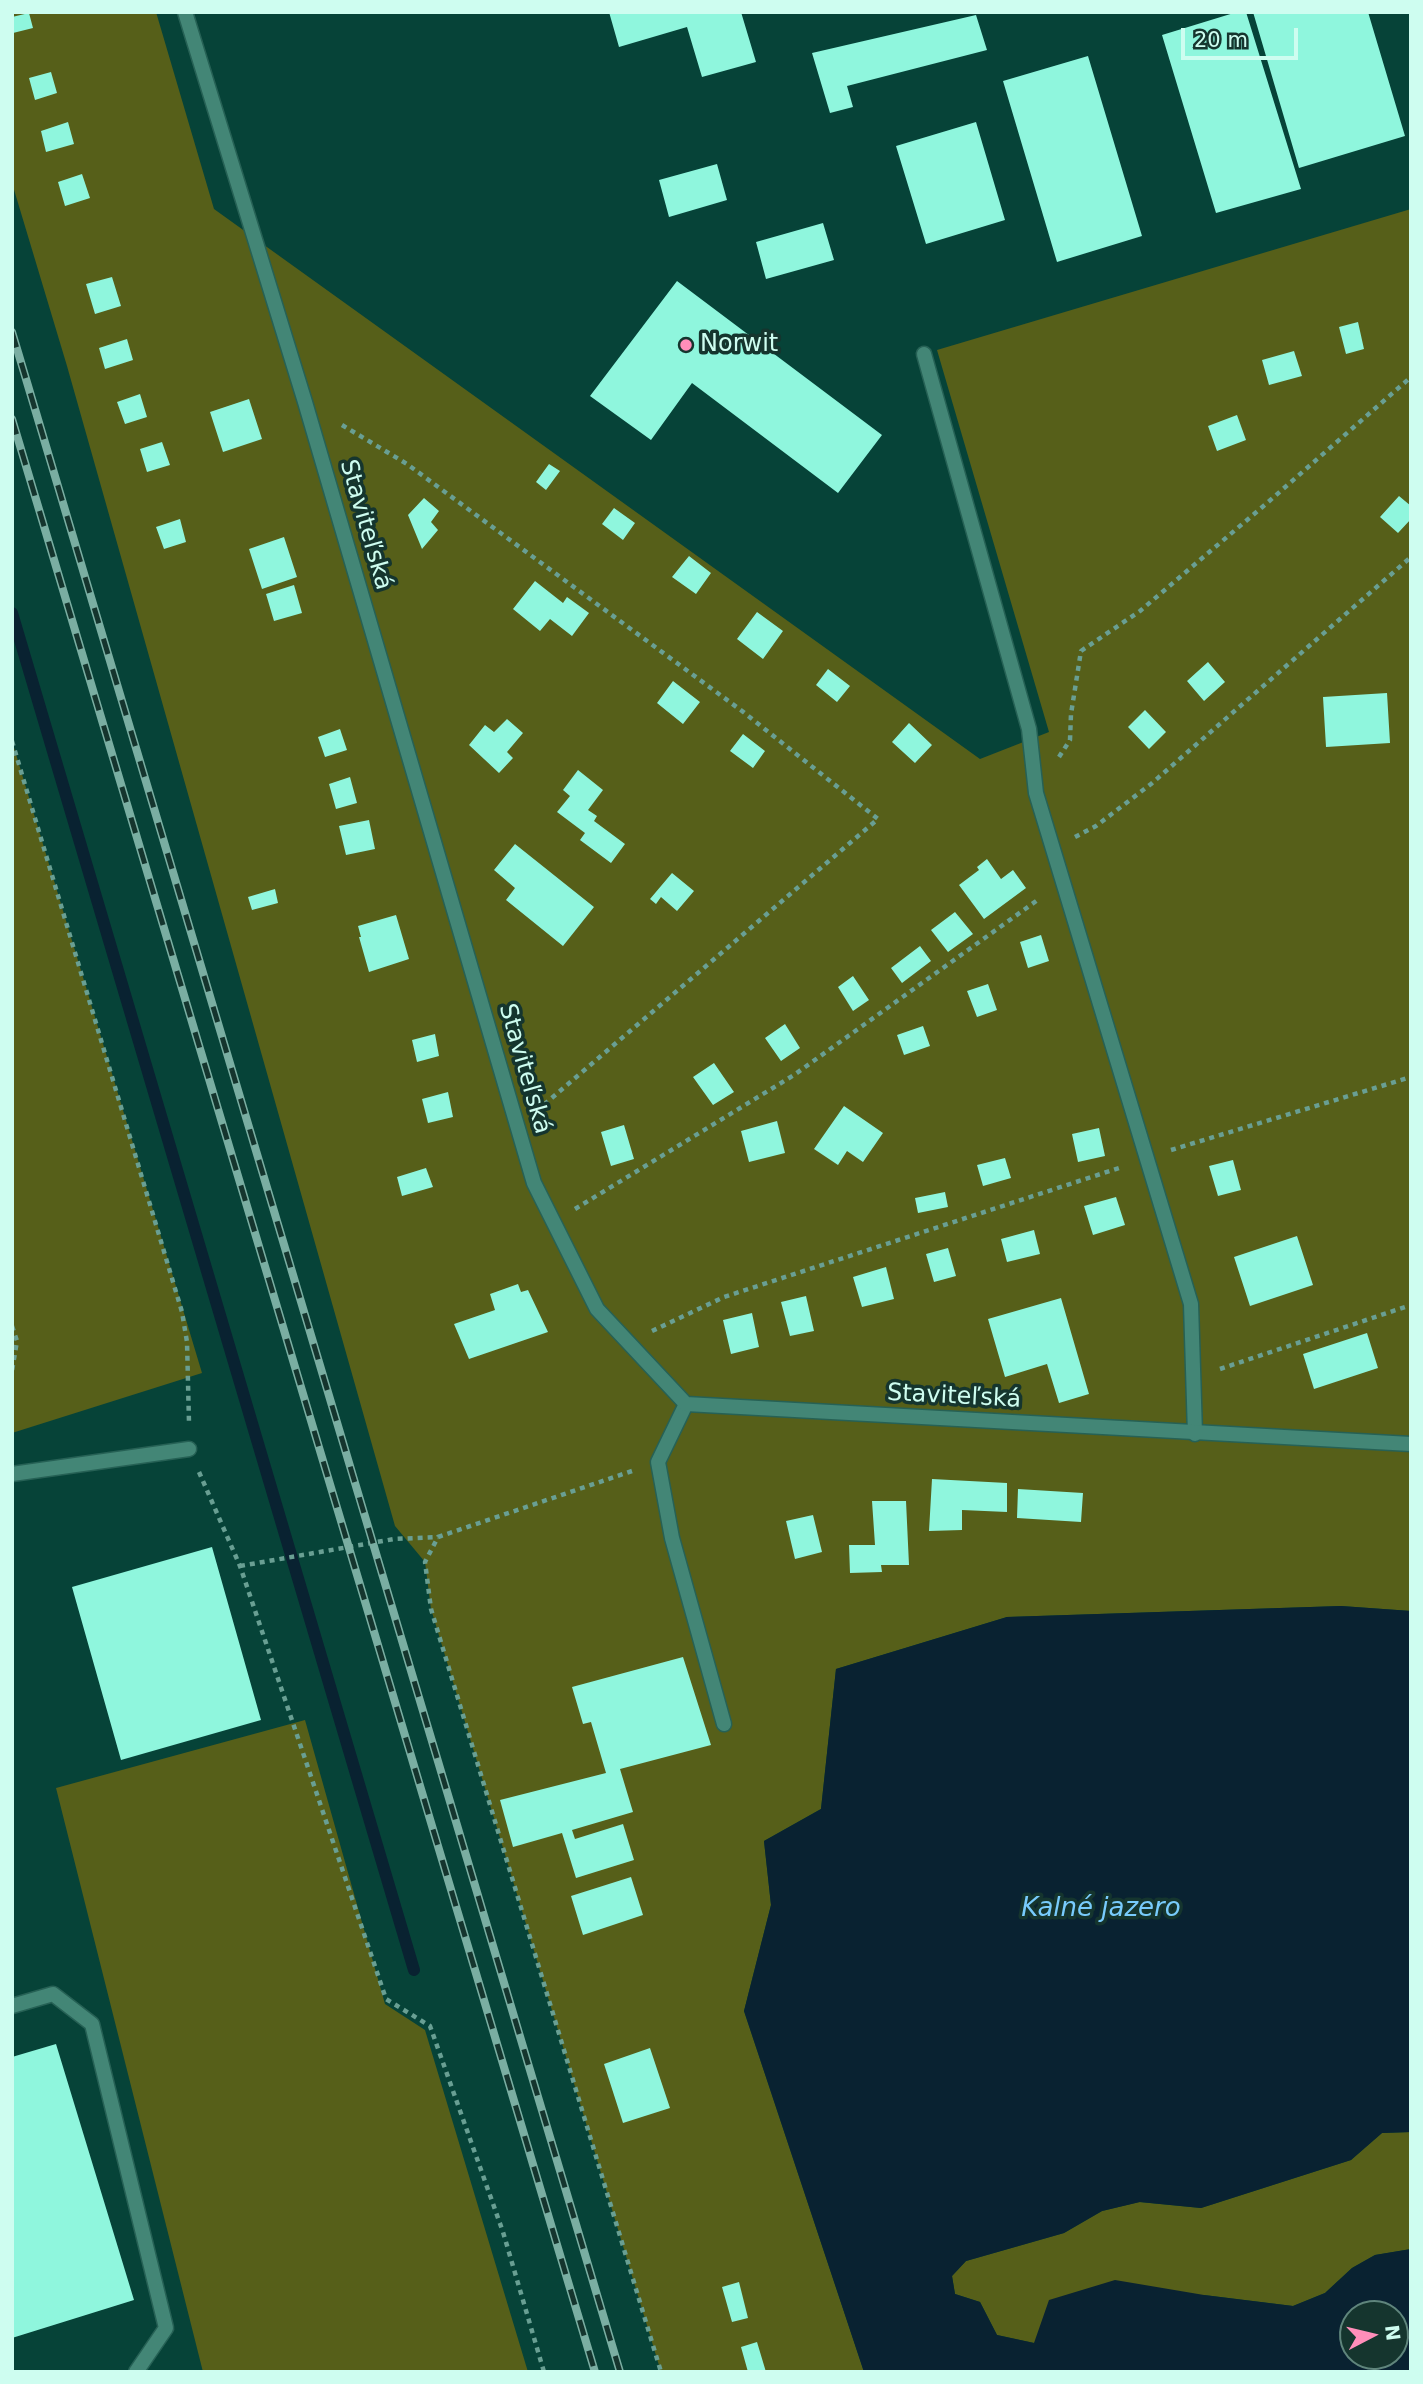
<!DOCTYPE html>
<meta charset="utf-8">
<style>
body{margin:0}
#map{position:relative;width:1423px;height:2384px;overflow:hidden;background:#064338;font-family:"DejaVu Sans",sans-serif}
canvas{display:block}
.frame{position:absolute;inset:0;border:14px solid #cefdf0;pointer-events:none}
.north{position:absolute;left:1339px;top:2300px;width:70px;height:70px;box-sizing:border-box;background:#15352e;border:2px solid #5f857c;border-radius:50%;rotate:83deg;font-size:19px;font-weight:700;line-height:28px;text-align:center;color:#cefdf0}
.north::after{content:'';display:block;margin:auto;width:24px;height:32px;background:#ff8eba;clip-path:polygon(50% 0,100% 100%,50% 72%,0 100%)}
.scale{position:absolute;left:1181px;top:28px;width:117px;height:32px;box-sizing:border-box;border:4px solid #cefdf0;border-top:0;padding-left:9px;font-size:21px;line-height:24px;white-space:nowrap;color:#cefdf0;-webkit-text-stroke:5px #15352e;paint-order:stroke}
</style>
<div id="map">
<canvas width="1423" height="2384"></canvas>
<div class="frame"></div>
<div class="north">N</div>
<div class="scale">20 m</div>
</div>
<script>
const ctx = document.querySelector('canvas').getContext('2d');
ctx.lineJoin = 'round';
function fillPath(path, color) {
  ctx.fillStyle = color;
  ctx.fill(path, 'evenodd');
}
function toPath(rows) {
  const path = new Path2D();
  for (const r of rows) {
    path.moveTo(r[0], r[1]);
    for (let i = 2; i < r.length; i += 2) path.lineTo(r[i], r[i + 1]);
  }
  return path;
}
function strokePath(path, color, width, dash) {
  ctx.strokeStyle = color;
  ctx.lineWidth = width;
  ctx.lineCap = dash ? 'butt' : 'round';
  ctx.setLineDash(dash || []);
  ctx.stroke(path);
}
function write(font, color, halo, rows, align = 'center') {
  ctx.font = font + ' "DejaVu Sans",sans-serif';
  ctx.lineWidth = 7;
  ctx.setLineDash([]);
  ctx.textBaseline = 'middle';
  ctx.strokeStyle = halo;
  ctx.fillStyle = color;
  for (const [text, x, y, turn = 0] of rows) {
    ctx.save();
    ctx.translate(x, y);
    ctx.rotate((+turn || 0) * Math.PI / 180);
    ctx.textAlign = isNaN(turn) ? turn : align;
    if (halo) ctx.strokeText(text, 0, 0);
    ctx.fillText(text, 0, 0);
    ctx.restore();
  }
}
fillPath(toPath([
 [12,12,156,12,214,209,980,759,1049,732,937,350,1411,209,1411,1611,1341,1606,1007,1617,836,1669,821,1809,764,1841,771,1905,744,2011,864,2372,661,2372,431,1609,425,1562,395,1526,67,366,12,183],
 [12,741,202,1373,12,1433],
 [305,1720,385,2004,425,2030,528,2372,321,2372,320,2370,315,2372,203,2372,56,1788],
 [1411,2132,1411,2249,1375,2255,1352,2268,1325,2293,1293,2306,1204,2295,1034,2343,997,2335,980,2302,955,2294,952,2276,966,2261,1064,2233,1102,2211,1139,2202,1201,2208,1351,2160,1382,2133]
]), '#565f19');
fillPath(toPath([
 [1341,1606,1411,1611,1411,2132,1382,2133,1351,2160,1201,2208,1140,2202,1102,2211,1064,2233,966,2261,952,2276,955,2294,980,2302,997,2335,1034,2343,1049,2300,1115,2280,1204,2295,1293,2306,1325,2293,1352,2268,1375,2255,1411,2249,1411,2372,864,2372,744,2011,771,1905,764,1841,821,1809,836,1669,1007,1617],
 [1353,2314,1395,2314,1395,2356,1353,2356]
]), '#092231');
strokePath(toPath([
 [12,613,414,1970]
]), '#092231', 12);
fillPath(toPath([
 [609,12,741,12,756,62,702,77,687,27,619,47],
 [1237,12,1246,12,1301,189,1216,213,1162,35],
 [1253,12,1368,12,1405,136,1299,168],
 [29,13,33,28,13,33,12,17],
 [976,15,987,50,847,86,853,107,830,113,812,53],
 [1088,56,1142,236,1057,262,1003,81],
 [51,72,57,93,35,100,29,78],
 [68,122,74,144,46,152,41,131],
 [976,122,1005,220,926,244,896,146],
 [717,164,727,200,669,217,659,180],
 [82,174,90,198,65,206,58,182],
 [823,223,834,260,766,279,756,242],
 [112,277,121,306,95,314,86,284],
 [677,281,882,435,838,493,692,383,651,440,590,396],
 [1358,322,1364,349,1346,354,1339,327],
 [127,339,133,360,105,369,99,348],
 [1294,351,1302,376,1269,385,1262,360],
 [140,394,147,417,125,424,117,402],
 [249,399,262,439,223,452,210,412],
 [1237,415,1246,440,1217,451,1208,426],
 [162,442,170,465,147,472,140,449],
 [549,464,560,471,546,490,536,482],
 [1399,496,1411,506,1411,519,1398,533,1380,517],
 [424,498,439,511,431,522,438,530,422,549,408,515],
 [614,508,635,523,623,540,602,524],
 [180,519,186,542,164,549,156,527],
 [284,537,297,577,262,589,249,549],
 [689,556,711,573,696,594,672,577],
 [535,581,563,603,567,597,589,613,572,636,550,619,540,631,513,609],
 [294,585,302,613,274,621,266,594],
 [757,612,783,631,763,659,737,639],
 [1208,662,1225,682,1204,701,1187,681],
 [828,669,850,686,837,702,816,685],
 [673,681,700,702,683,724,657,703],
 [1387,693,1390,743,1326,747,1323,697],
 [1145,710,1166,732,1149,749,1128,727],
 [507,719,523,733,507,752,513,758,499,773,469,745,485,725,494,732],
 [909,723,932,745,915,763,892,742],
 [340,729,347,750,325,757,318,737],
 [743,734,765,751,753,768,730,751],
 [578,770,603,790,588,810,597,816,594,821,625,844,611,863,580,840,585,833,557,812,570,796,563,790],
 [350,777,357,803,336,809,329,784],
 [369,820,375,849,346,855,339,826],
 [515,844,594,907,563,946,506,900,515,888,494,870],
 [987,859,1001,879,1013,870,1026,888,984,919,959,885,979,870,977,867],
 [672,873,694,891,677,911,661,897,656,904,650,899],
 [275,889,278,903,252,910,248,897],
 [955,912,973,934,948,952,931,930],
 [396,915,409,959,369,972,359,937,361,937,358,926],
 [1041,935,1049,961,1028,968,1020,942],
 [920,946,931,961,902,983,891,968],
 [853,976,869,1000,853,1011,838,987],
 [988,984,997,1010,977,1017,967,991],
 [785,1024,800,1048,781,1061,765,1038],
 [923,1026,930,1046,904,1055,897,1035],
 [435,1034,439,1056,417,1062,412,1040],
 [714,1063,734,1092,713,1105,693,1077],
 [448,1092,453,1117,428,1123,422,1099],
 [844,1106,883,1133,863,1162,847,1151,838,1165,814,1149],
 [777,1121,785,1153,749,1162,741,1131],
 [624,1125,634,1159,611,1166,601,1132],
 [1099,1128,1105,1156,1078,1162,1072,1134],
 [1005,1158,1011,1178,983,1186,977,1165],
 [1233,1160,1241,1190,1218,1196,1209,1166],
 [426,1168,433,1187,402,1196,397,1177],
 [945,1192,948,1207,918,1213,915,1198],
 [1116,1197,1125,1225,1093,1235,1084,1206],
 [1034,1230,1040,1254,1007,1262,1001,1239],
 [1297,1236,1313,1285,1250,1306,1234,1257],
 [948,1248,956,1276,934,1282,926,1254],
 [886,1267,894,1299,862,1307,853,1277],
 [518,1284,521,1292,528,1290,548,1332,469,1359,454,1324,495,1310,490,1294],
 [806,1296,814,1331,790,1336,781,1302],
 [1061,1298,1089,1394,1059,1403,1047,1364,1005,1377,988,1319],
 [752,1313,759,1347,731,1354,723,1320],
 [1367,1333,1378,1368,1314,1389,1303,1354],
 [932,1479,1007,1483,1007,1512,962,1510,962,1530,929,1531],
 [1018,1489,1083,1493,1081,1522,1017,1518],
 [872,1501,906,1501,909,1565,881,1565,882,1572,850,1573,849,1545,875,1545],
 [813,1515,822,1552,795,1559,786,1521],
 [212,1547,261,1720,121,1760,72,1587],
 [683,1657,711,1745,620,1769,633,1812,572,1830,575,1839,623,1824,634,1860,576,1878,562,1833,513,1847,500,1800,606,1773,591,1722,583,1724,572,1687],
 [631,1877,643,1915,583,1935,571,1896],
 [56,2044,134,2300,12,2338,12,2057],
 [650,2048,670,2108,623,2123,604,2064],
 [739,2282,748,2318,732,2322,722,2287],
 [757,2342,766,2372,748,2372,741,2347]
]), '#8ff6dd');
const lane = toPath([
 [924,354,1029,729,1036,793,1191,1304,1195,1434],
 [686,1404,658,1462,672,1538,724,1724],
 [12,1474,189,1449],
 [12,2006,53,1994,92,2024,166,2328,136,2372]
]);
const street = toPath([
 [185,12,305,402,534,1183,597,1309,686,1404,1411,1444]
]);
strokePath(lane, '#266155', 17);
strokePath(street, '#266155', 17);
strokePath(toPath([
 [342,425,407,464,742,711,878,819,539,1109],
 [12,741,182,1312,187,1342,189,1423],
 [1059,757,1070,740,1071,714,1081,651,1140,611,1267,503,1411,377],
 [1075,837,1096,826,1151,784,1411,557],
 [1171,1150,1411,1077],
 [575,1209,794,1075,1039,899],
 [12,1326,17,1341,12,1371],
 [652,1331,724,1297,1122,1167],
 [1220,1369,1411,1305],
 [632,1471,438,1537,425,1562,431,1609,661,2372],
 [199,1472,240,1566,386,1999,430,2026,503,2232,544,2372],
 [240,1566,394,1539,438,1537]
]), '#699f93', 4.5, [5, 5]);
strokePath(lane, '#438676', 14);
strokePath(street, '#438676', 14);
const rail = toPath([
 [12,332,620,2372],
 [12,419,595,2372]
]);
strokePath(rail, '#7aaea2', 8);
strokePath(rail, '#15352e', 5, [16]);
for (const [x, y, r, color] of [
 [686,345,7,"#ff8eba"]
]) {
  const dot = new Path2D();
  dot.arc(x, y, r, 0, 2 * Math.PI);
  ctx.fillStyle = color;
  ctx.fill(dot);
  strokePath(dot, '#15352e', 2.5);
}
write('24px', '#cefdf0', '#15352e', [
 ["Norwit",700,345]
], 'left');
write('24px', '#cefdf0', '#15352e', [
 ["Staviteľská",365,525,74],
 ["Staviteľská",524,1069,74],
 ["Staviteľská",954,1397,3]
]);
write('italic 26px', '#78cbfc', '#15352e', [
 ["Kalné jazero",1101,1909]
]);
</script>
